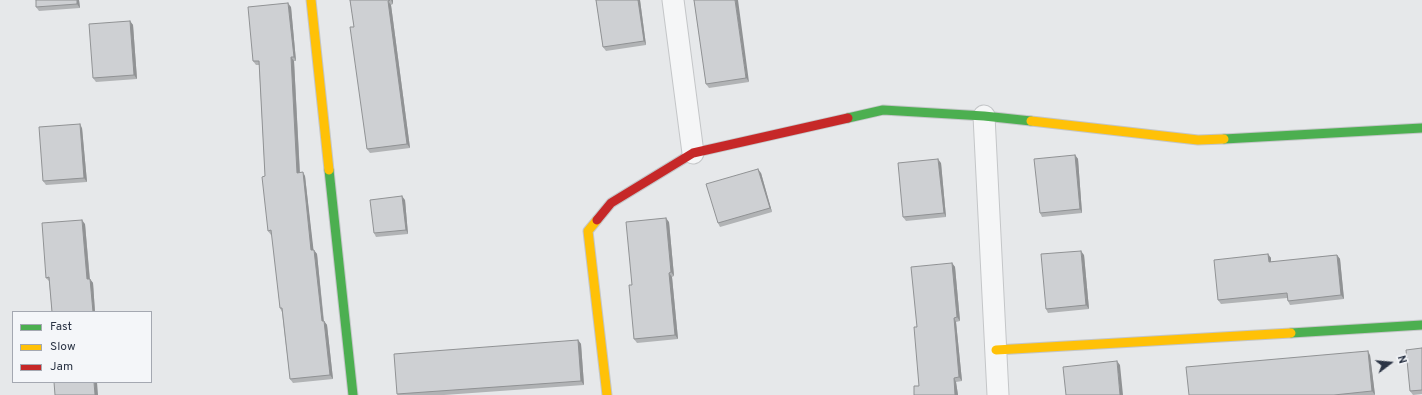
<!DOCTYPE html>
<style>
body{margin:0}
#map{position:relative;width:1422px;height:395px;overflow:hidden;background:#e6e8ea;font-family:Overpass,sans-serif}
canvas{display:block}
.legend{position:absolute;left:12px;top:311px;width:140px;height:72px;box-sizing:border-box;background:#f4f6f9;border:1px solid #a4a8b1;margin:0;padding:5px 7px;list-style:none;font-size:12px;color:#2b3445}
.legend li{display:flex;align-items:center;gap:8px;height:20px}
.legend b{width:20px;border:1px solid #a4a8b1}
.north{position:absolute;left:1370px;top:343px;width:40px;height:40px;-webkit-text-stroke:3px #f4f6f9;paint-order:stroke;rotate:74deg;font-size:11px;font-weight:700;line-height:16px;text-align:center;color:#2b3445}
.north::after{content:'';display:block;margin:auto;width:14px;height:18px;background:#2b3445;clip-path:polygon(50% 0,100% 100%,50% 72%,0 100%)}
</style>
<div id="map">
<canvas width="1422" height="395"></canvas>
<ul class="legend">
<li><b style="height:5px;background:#4caf50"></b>Fast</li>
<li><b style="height:5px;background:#ffc107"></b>Slow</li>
<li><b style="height:5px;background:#c62828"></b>Jam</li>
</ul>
<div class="north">N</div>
</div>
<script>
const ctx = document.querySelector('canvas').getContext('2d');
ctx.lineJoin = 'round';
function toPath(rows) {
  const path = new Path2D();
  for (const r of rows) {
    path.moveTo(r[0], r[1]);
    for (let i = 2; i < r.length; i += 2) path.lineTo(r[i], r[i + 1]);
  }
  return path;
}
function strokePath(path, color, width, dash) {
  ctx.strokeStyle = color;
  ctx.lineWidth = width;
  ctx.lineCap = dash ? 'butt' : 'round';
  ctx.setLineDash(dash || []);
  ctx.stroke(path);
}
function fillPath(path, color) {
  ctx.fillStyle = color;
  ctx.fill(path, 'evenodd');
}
const street = toPath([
 [673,0,693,153],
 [984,116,998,395]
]);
const fast = toPath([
 [848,118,883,110,984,116,1031,121],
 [1224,139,1422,128],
 [329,170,353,395],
 [1291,333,1422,325]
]);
const slow = toPath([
 [311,0,329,170],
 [1031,121,1198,140,1224,139],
 [597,220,588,231,607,395],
 [996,350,1291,333]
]);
const jam = toPath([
 [597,220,611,203,693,153,848,118]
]);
strokePath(street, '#c4c6c8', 23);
strokePath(fast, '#c4c6c8', 11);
strokePath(slow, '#c4c6c8', 11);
strokePath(jam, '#c4c6c8', 11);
strokePath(street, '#f5f6f7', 21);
strokePath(fast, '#4caf50', 9);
strokePath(slow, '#ffc107', 9);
strokePath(jam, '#c62828', 9);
fillPath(toPath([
 [36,0,79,0,80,8,39,11,36,7],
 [350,0,393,0,393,4,391,5,410,148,370,153,367,149,354,27],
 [596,0,640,0,646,45,606,51,603,47],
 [694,0,749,82,709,88,706,84],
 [291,7,296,61,294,61,300,173,305,176,313,250,317,254,324,321,327,325,333,379,293,383,290,379,282,312,280,308,272,234,271,235,268,231,259,65,256,65,253,61],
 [130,21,133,25,137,79,96,82,93,78],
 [82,128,87,182,46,185,43,181],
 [1075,155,1078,159,1082,213,1042,217,1040,213],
 [941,163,946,217,906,221,903,217],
 [761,173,772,212,720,227,718,223],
 [405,200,408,234,376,237,374,233],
 [669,222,674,276,672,277,678,339,637,343,634,339,632,285],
 [85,224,90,279,93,283,95,312,52,312,49,281,46,278],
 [1268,254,1271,258,1271,262,1337,255,1340,259,1344,299,1290,305,1288,301,1287,298,1221,304,1218,300],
 [1084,255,1089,309,1048,313,1046,309],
 [952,263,955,267,960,321,956,322,962,381,956,382,958,395,914,395,919,386,917,327],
 [578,340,581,344,584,385,444,395,398,395,397,394],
 [1422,348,1422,394,1413,395,1410,391],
 [1370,355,1375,395,1189,395]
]), '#b1b3b5');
fillPath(toPath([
 [77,0,79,0,80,8,77,4],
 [390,0,393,0,393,4,391,0],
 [638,0,640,0,646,45,644,41],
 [735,0,738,0,749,82,746,78],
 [388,1,391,5,410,148,407,144],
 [288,3,291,7,296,61,294,57],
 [130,21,133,25,137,79,134,75],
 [291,57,294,61,300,177,297,173],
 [80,124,82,128,87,182,84,178],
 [1075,155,1078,159,1082,213,1080,209],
 [938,159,941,163,946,217,944,213],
 [758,169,761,173,772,212,770,208],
 [303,172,305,176,314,254,311,250],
 [402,196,405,200,408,234,406,230],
 [666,218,669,222,674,276,671,272],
 [82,220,85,224,90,283,87,279],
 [314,250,317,254,324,325,322,321],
 [1081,251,1084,255,1089,309,1086,305],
 [1268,254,1271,258,1271,266,1269,262],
 [1337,255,1340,259,1344,299,1341,295],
 [952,263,955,267,960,321,957,317],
 [669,273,672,277,678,339,675,335],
 [90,279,93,283,95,312,93,312],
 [954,318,956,322,962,381,959,377],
 [324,321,327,325,333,379,330,375],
 [578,340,581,344,584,385,581,381],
 [1368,351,1370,355,1375,395,1372,391],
 [1117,361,1120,365,1123,395,1120,395],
 [954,378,956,382,958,395,955,395],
 [94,382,97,382,98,395,95,395]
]), '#909294');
const building = toPath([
 [36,0,77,0,77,4,36,7,36,0],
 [350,0,390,0,388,1,407,144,367,149,350,27,354,27,350,0],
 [596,0,638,0,644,41,603,47,596,0],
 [694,0,735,0,746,78,706,84,694,0],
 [288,3,294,57,291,57,297,173,303,172,311,250,314,250,322,321,324,321,330,375,290,379,282,308,280,308,271,230,268,231,262,177,265,176,259,61,253,61,248,7,288,3],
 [130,21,134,75,93,78,89,24,130,21],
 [80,124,84,178,43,181,39,127,80,124],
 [1075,155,1080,209,1040,213,1034,159,1075,155],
 [938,159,944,213,903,217,898,163,938,159],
 [758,169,770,208,718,223,706,184,758,169],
 [402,196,406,230,374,233,370,200,402,196],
 [666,218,671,272,669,273,675,335,634,339,629,285,632,285,626,222,666,218],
 [82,220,87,279,90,279,93,312,52,312,49,277,46,278,42,223,82,220],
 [1081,251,1086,305,1046,309,1041,254,1081,251],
 [1268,254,1269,262,1337,255,1341,295,1288,301,1287,293,1218,300,1214,260,1268,254],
 [952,263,957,317,954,318,959,377,954,378,955,395,914,395,914,386,919,386,914,327,917,327,911,267,952,263],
 [578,340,581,381,397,394,394,354,578,340],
 [1422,348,1422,390,1410,391,1406,350,1422,348],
 [1368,351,1372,391,1334,395,1189,395,1186,367,1368,351],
 [1117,361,1120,395,1066,395,1063,367,1117,361],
 [54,382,94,382,95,395,55,395,54,382]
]);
fillPath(building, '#ced0d3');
strokePath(building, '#909294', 1);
</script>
